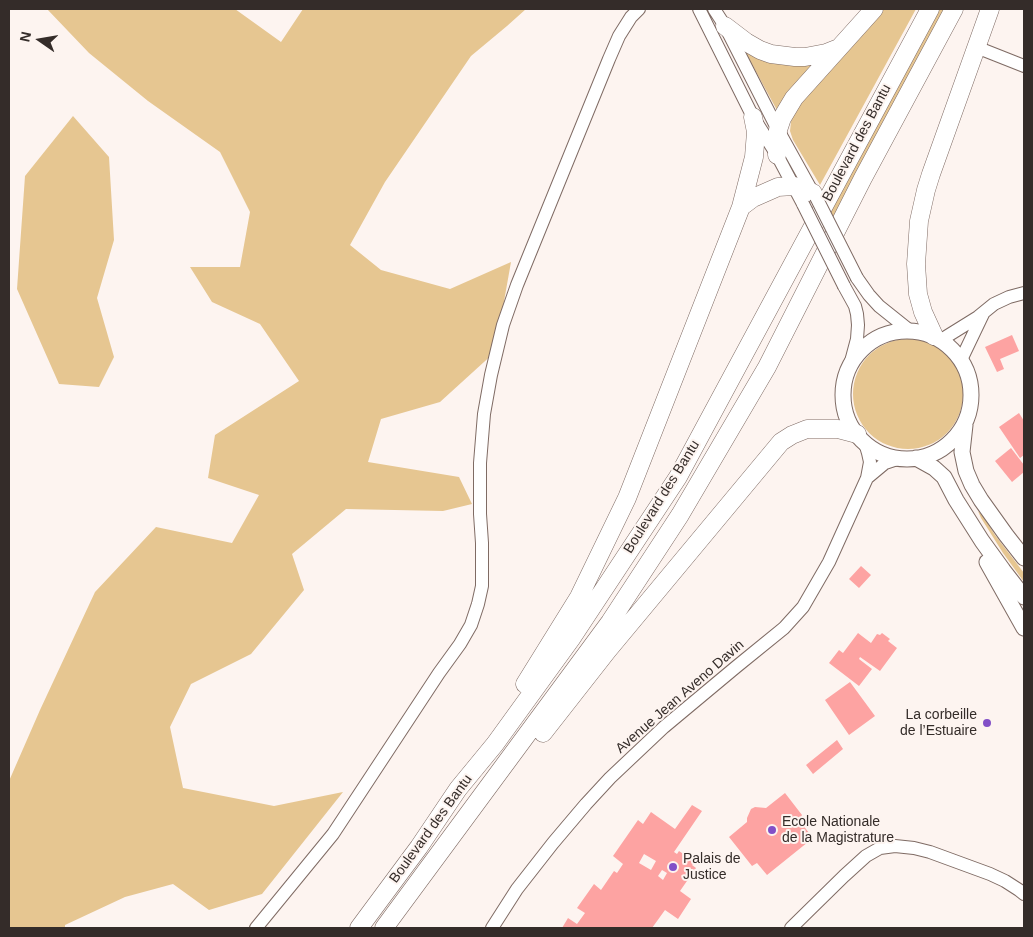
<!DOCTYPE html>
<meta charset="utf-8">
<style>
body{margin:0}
#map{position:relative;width:1033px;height:937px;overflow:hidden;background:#fdf4f0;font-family:Helvetica,sans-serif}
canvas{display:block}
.frame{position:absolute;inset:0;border:10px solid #342c29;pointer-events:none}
.north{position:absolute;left:15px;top:15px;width:50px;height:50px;-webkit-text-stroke:4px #fdf4f0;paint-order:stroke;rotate:283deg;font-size:14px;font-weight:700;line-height:20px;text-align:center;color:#342c29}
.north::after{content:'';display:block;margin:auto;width:18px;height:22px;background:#342c29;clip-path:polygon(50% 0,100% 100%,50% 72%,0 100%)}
</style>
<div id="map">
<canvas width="1033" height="937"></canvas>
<div class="frame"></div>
<div class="north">N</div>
</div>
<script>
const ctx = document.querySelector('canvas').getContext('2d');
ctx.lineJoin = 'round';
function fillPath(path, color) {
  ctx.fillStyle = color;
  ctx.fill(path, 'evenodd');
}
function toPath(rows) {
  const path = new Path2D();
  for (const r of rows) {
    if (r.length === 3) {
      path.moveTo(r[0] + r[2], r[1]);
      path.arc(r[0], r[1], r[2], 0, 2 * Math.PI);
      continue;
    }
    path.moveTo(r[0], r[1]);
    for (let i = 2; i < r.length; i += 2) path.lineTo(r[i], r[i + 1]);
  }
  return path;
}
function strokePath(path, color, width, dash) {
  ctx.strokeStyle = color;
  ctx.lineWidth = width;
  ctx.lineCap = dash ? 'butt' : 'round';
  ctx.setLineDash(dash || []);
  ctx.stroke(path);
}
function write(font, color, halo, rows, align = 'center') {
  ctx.font = font + ' Helvetica,sans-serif';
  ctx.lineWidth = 4;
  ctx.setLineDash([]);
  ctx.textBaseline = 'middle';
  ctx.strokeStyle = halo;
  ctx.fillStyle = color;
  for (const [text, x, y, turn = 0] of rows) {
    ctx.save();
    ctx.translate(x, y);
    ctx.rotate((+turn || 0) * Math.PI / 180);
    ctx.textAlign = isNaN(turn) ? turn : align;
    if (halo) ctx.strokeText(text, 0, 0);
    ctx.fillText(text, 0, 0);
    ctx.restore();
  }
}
fillPath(toPath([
 [47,9,235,9,281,42,303,9,526,9,507,26,471,56,385,182,350,245,381,270,450,289,511,262,495,352,440,402,381,419,368,462,459,477,472,504,443,511,346,509,292,554,304,590,251,654,191,684,170,727,183,788,274,806,343,792,262,894,209,910,173,884,125,897,65,925,65,928,9,928,9,781,40,710,95,592,156,527,232,543,259,495,208,478,215,435,299,381,260,324,212,302,190,267,240,267,250,212,220,152,148,101,89,53],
 [884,9,916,9,820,185,793,140,790,131,792,113,796,107],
 [937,9,947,9,832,223,827,213],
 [743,48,821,60,778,112],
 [73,116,109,157,114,240,97,298,114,357,99,387,59,384,17,289,25,176],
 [908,394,55],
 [978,511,983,516,995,535,1024,573,1024,582,1003,553,981,518]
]), '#e6c691');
fillPath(toPath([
 [1012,335,1019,351,1000,359,1004,369,997,372,985,347],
 [1019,413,1024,421,1024,455,1020,458,999,427],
 [1011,448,1024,465,1024,472,1012,482,995,461],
 [861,566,871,575,859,588,849,579],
 [858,633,871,643,877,634,880,635,882,633,890,639,888,641,897,648,880,671,860,657,859,659,872,669,859,686,829,663,839,650,843,653],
 [850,682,875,716,849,735,825,700],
 [837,740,843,749,813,774,806,765],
 [785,793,802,815,799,820,813,838,767,875,757,863,752,866,729,837,747,822,747,818,751,809,755,807,766,808],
 [692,805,702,811,674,852,677,854,679,851,695,862,692,865,696,868,680,891,691,899,678,919,665,910,652,928,562,928,568,918,577,924,585,913,577,908,594,884,601,890,614,871,617,873,623,864,613,856,638,820,643,824,651,812,675,829],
 [644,854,656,861,651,870,639,863],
 [662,870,667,873,663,880,658,876]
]), '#fda3a2');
const minor = toPath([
 [699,9,753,117,777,155,803,204],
 [714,9,725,26,778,130,814,195],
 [976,47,1024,66],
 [857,278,869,295,879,306,909,330],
 [844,286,855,306,857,314,858,325,857,339,849,369],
 [941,340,978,317,994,304,1009,297,1024,293],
 [961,360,983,314],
 [867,478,885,463,900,458],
 [256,928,333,834,439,673,460,644,471,625,478,604,482,586,482,543,480,514,480,463,484,414,491,375,503,325,517,285,609,59,619,36,631,17,639,9],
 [492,928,517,889,553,843,586,804,610,778,664,727,736,667,784,628,803,607,829,562,867,478,870,462,868,453,865,443],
 [791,928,844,876,866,856,880,848,895,846,914,848,930,852,990,874,1005,881,1019,890,1024,894]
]);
const major = toPath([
 [907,395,64],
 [965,425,962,452,966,471,972,485,981,500,1006,535,1024,558],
 [916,458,934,468,944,477,956,500,982,541,1003,570,1024,597],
 [987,562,1024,628]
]);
const highway = toPath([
 [725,26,746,42,760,50,771,54,795,57,805,57,826,53,836,49],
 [777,155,778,130,782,118,794,98,874,9],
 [741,207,753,198,778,187,794,186,813,193],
 [934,336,923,312,918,294,916,264,919,221,926,190,931,174,990,9],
 [525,684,579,597,627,498,741,207,754,157,756,132,753,117],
 [543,733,608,650,781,442,792,435,807,429,838,429,857,434],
 [359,928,419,847,458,789,495,744,571,639,678,477,930,9],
 [384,928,610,622,680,515,767,367,863,178,954,9]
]);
strokePath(minor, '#7f6b64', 14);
strokePath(major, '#7f6b64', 17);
strokePath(highway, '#7f6b64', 19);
strokePath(minor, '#fff', 12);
strokePath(major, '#fff', 15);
strokePath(highway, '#fff', 18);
const minorBridge = toPath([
 [816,197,857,278],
 [803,204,844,286]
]);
strokePath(minorBridge, '#7f6b64', 14, []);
strokePath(minorBridge, '#fff', 12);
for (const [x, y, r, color] of [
 [987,723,5,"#824fc7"],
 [772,830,5,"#824fc7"],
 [673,867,5,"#824fc7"]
]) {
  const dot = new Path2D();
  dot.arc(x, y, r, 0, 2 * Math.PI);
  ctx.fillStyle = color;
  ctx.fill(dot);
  strokePath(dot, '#fdf4f0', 2);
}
write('14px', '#342c29', '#fdf4f0', [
 ["Boulevard des Bantu",857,143,-62],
 ["Boulevard des Bantu",662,497,-58],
 ["Avenue Jean Aveno Davin",680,697,-41],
 ["Boulevard des Bantu",431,829,-54]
]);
write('14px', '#342c29', '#fdf4f0', [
 ["La corbeille",977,715,"right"],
 ["de l’Estuaire",977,731,"right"],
 ["Ecole Nationale",782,822],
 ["de la Magistrature",782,838],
 ["Palais de",683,859],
 ["Justice",683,875]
], 'left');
</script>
